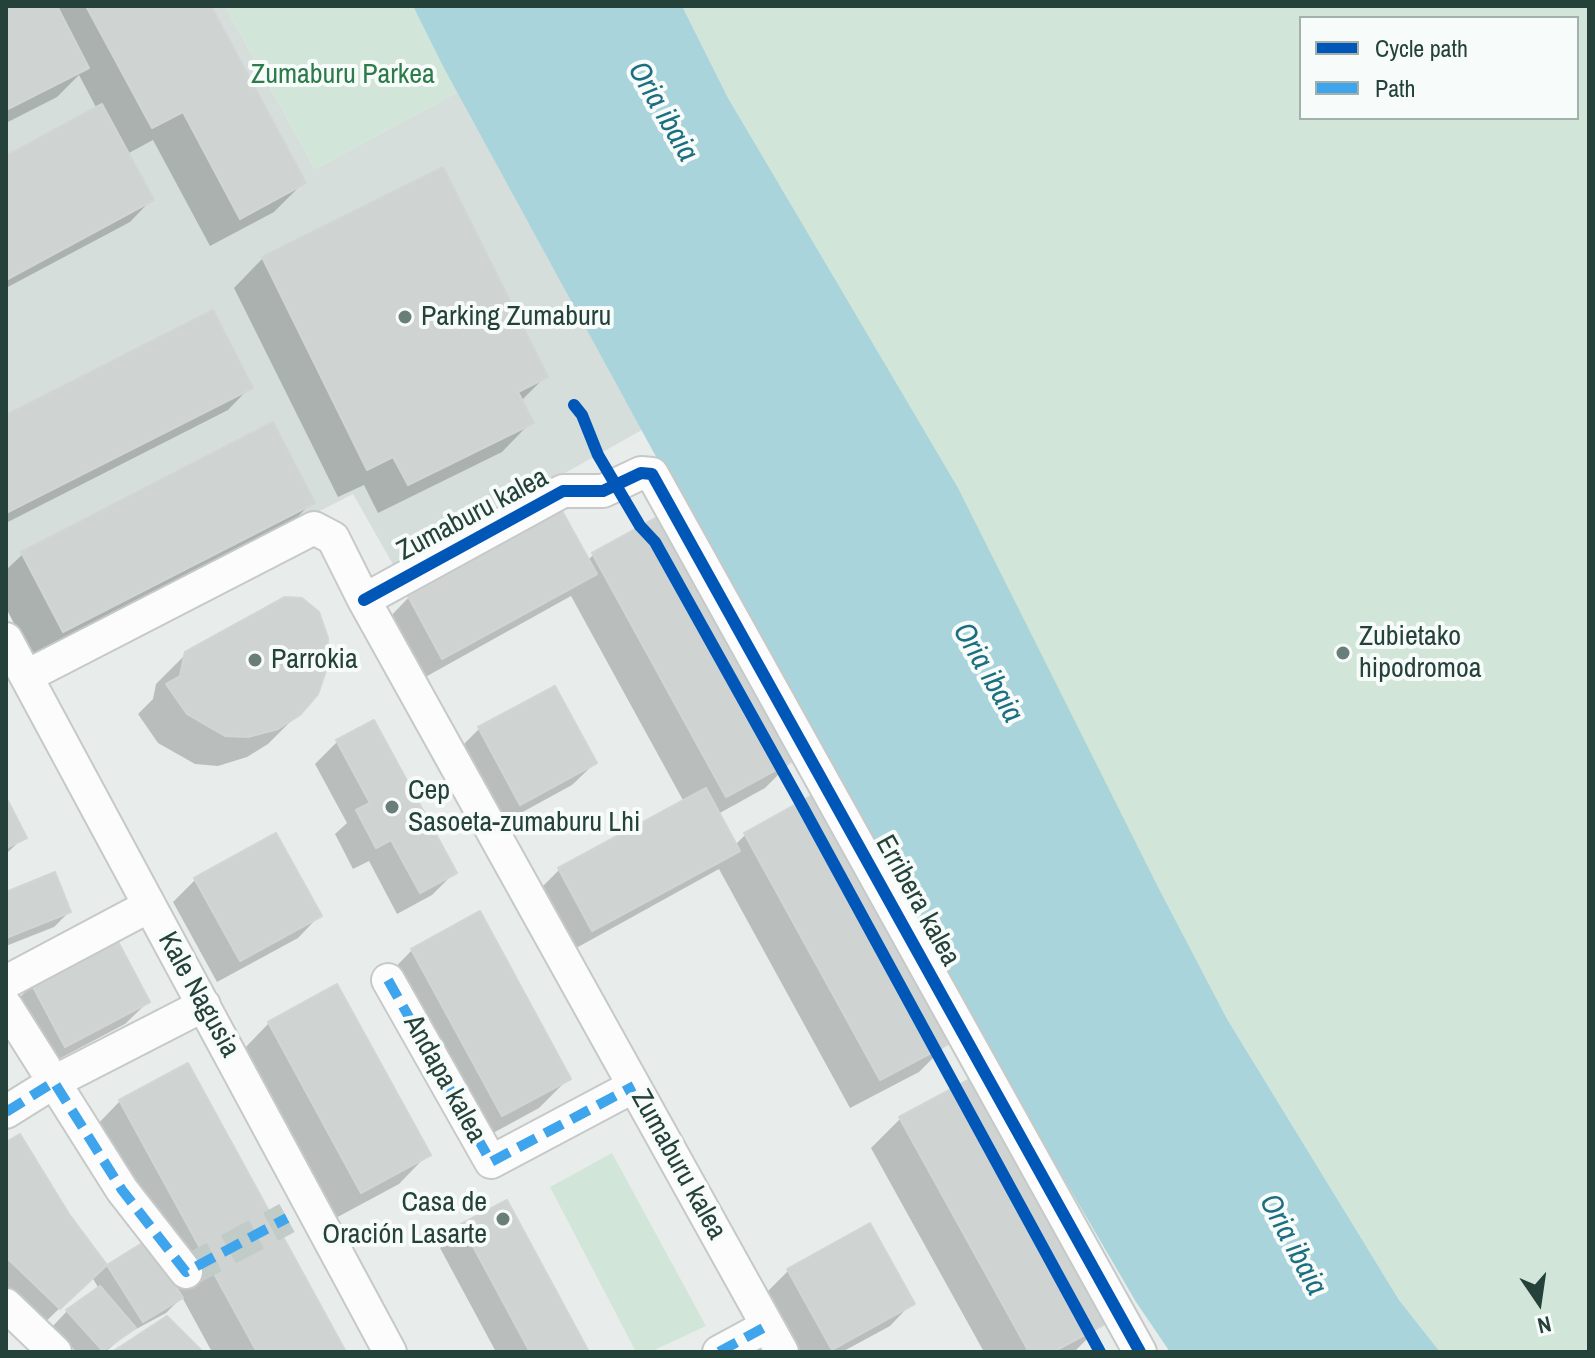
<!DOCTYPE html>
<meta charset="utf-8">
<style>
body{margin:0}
#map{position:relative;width:1595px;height:1358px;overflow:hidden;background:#e8edeb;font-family:"Archivo Narrow",sans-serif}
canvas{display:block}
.frame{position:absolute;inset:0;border:8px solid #24423a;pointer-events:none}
.legend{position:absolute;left:1299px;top:16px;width:280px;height:104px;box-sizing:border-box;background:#f7fbf9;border:2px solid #a3b1ad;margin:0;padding:10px 14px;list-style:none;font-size:24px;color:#24423a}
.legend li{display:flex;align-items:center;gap:16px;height:40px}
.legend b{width:40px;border:2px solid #a3b1ad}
.north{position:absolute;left:1499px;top:1262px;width:80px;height:80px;-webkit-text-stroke:6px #f7fbf9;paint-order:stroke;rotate:167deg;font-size:22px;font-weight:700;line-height:32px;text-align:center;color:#24423a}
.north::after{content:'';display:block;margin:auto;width:28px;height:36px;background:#24423a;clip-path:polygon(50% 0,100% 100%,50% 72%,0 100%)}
</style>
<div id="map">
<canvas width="1595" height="1358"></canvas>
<div class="frame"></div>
<ul class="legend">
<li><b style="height:10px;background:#0057b8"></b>Cycle path</li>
<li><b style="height:10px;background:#3ea4ec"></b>Path</li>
</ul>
<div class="north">N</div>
</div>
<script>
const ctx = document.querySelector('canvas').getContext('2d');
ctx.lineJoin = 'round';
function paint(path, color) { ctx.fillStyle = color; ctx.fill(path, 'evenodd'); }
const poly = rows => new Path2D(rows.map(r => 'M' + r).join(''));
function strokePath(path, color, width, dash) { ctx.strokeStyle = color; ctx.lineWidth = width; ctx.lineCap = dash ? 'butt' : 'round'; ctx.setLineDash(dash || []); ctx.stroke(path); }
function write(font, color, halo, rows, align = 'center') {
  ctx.font = font + ' "Archivo Narrow",sans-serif'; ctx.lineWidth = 8; ctx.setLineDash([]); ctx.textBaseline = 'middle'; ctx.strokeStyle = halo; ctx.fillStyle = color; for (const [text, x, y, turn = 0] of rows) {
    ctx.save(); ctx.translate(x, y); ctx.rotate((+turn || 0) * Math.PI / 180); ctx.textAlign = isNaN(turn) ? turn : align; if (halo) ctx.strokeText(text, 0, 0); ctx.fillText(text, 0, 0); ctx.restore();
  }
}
paint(poly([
 [6,6,225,6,315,169,458,92,642,430,395,568,353,494,32,658,6,608]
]), '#d6dedb');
paint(poly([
 [225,6,413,6,458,92,315,169],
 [682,6,1589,6,1589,1352,1440,1352,1399,1300,1227,1019,832,278,728,98],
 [1301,18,1577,18,1577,118,1301,118],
 [612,1153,706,1326,650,1352,636,1352,550,1187]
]), '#d1e6d8');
paint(poly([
 [413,6,682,6,728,98,958,488,1160,891,1227,1019,1399,1300,1440,1352,1170,1352,1136,1302,997,1064,702,541,444,68]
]), '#a9d4db');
paint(poly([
 [6,6,208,6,303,183,274,212,210,246,153,140,127,154,152,199,130,222,6,288,6,158,97,109,79,75,57,97,6,123],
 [263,258,545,377,521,401,531,422,502,452,378,513,364,485,338,497,234,288],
 [250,387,228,410,6,523,6,417],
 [312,502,283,532,33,660,6,608,6,570,23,554],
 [594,554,794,759,765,788,718,814,735,845,746,834,948,1043,919,1072,850,1108,719,869,569,952,537,892,559,870,684,802,571,596,420,680,387,620,409,597,587,561],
 [186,654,298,714,268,744,247,757,218,766,195,764,158,743,138,714,153,699,156,684],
 [479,729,595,763,572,785,497,826,457,751],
 [337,742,454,873,432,895,397,914,369,861,353,869,335,834,347,823,315,764],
 [6,802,24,837,6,854],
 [276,835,320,915,298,938,217,982,173,902,195,880],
 [6,894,69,912,54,927,6,946],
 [412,950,569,1078,539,1108,473,1144,383,980],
 [32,985,148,1002,125,1024,42,1068,10,1007],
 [269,1023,428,1154,399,1184,332,1220,240,1053],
 [120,1101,343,1352,212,1352,182,1297,166,1313,127,1334,105,1352,76,1352,53,1326,67,1311,99,1289,92,1277,37,1330,6,1301,6,1145,68,1215,107,1267,146,1243,91,1131],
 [900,1119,1102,1324,1074,1352,984,1352,871,1148],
 [463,1226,587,1352,496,1352,440,1248],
 [788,1271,912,1303,890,1326,842,1352,799,1352,766,1293]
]), '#0003');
const building = poly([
 [6,6,57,6,89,68,6,110,6,6],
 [86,6,211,6,306,183,240,219,183,112,152,128,86,6],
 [102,104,154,200,6,280,6,156,102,104],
 [443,167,548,377,518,392,534,423,408,485,393,457,367,470,262,257,443,167],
 [213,310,253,388,6,513,6,415,213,310],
 [273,422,315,503,63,632,21,552,273,422],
 [562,511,597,574,442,659,408,596,562,511],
 [663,514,796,759,726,797,592,553,663,514],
 [285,597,302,598,319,612,328,638,327,668,318,694,300,715,278,729,248,737,225,736,187,714,166,684,180,676,185,652,285,597],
 [555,686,597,763,520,805,478,727,555,686],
 [374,720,457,873,420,893,391,840,376,848,356,810,370,803,336,740,374,720],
 [706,788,740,851,592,931,558,868,706,788],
 [816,793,950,1043,880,1080,744,833,816,793],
 [6,797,27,838,6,848,6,797],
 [276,833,322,916,240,961,194,878,276,833],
 [55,872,71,912,6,938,6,892,55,872],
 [480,911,571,1079,502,1116,411,949,480,911],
 [116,938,150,1002,65,1047,31,983,116,938],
 [337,984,431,1155,361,1193,268,1022,337,984],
 [188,1063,346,1352,257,1352,119,1100,188,1063],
 [970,1079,1105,1324,1053,1352,1029,1352,899,1117,970,1079],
 [20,1134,69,1214,107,1265,60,1309,6,1257,6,1142,20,1134],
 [507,1200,589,1352,530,1352,461,1224,507,1200],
 [870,1223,915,1304,832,1350,787,1269,870,1223],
 [147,1240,183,1298,143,1322,107,1265,147,1240],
 [100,1286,136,1328,103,1351,66,1310,100,1286],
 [167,1316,203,1352,112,1352,167,1316]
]);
paint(building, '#cfd4d2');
strokePath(building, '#d1d6d4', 2);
strokePath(poly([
 [186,1272,287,1218]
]), '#c1cbc8', 32, [32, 16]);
const minor = poly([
 [364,600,563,491,603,491,641,473,652,474,1140,1352],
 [6,639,390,1352],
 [27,676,314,528,333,538,364,600,782,1352],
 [388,980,491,1162,634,1086],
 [6,982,149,906],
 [6,1006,122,1190,186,1272],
 [6,1112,54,1082,204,1005],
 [6,1305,55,1352],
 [719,1352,767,1326]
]);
strokePath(minor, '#c5cac8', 36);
strokePath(minor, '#fcfcfc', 32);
strokePath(poly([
 [388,980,491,1162,634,1086],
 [6,1112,54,1082,122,1190,186,1272,287,1218],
 [719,1352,767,1326]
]), '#3ea4ec', 10, [20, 10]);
strokePath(poly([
 [574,405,582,415,598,455,640,526,655,542,800,802,1100,1352],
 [364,600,563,491,603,491,641,473,652,474,1140,1352]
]), '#0057b8', 12);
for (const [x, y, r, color] of [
 [405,317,8,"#697e78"],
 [1343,653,8,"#697e78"],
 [255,660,8,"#697e78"],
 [392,807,8,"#697e78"],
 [503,1219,8,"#697e78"]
]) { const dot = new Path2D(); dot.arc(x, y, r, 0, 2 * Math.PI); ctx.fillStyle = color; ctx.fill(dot); strokePath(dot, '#f7fbf9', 3); }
write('28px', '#2d7a4b', '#f7fbf9', [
 ["Zumaburu Parkea",343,75]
]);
write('28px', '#24423a', '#f7fbf9', [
 ["Parking Zumaburu",421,317],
 ["Zubietako",1359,637],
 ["hipodromoa",1359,669],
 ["Parrokia",271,660],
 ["Cep",408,791],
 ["Sasoeta-zumaburu Lhi",408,823],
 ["Casa de",487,1203,"right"],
 ["Oración Lasarte",487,1235,"right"]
], 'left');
write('28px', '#24423a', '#f7fbf9', [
 ["Zumaburu kalea",473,515,-28],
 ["Erribera kalea",917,901,61],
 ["Kale Nagusia",198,995,61],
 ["Andapa kalea",444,1079,61],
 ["Zumaburu kalea",678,1165,61]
]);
write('italic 30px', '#1c6f80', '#f7fbf9', [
 ["Oria ibaia",662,112,60],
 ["Oria ibaia",987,673,60],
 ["Oria ibaia",1292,1245,62]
]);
</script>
